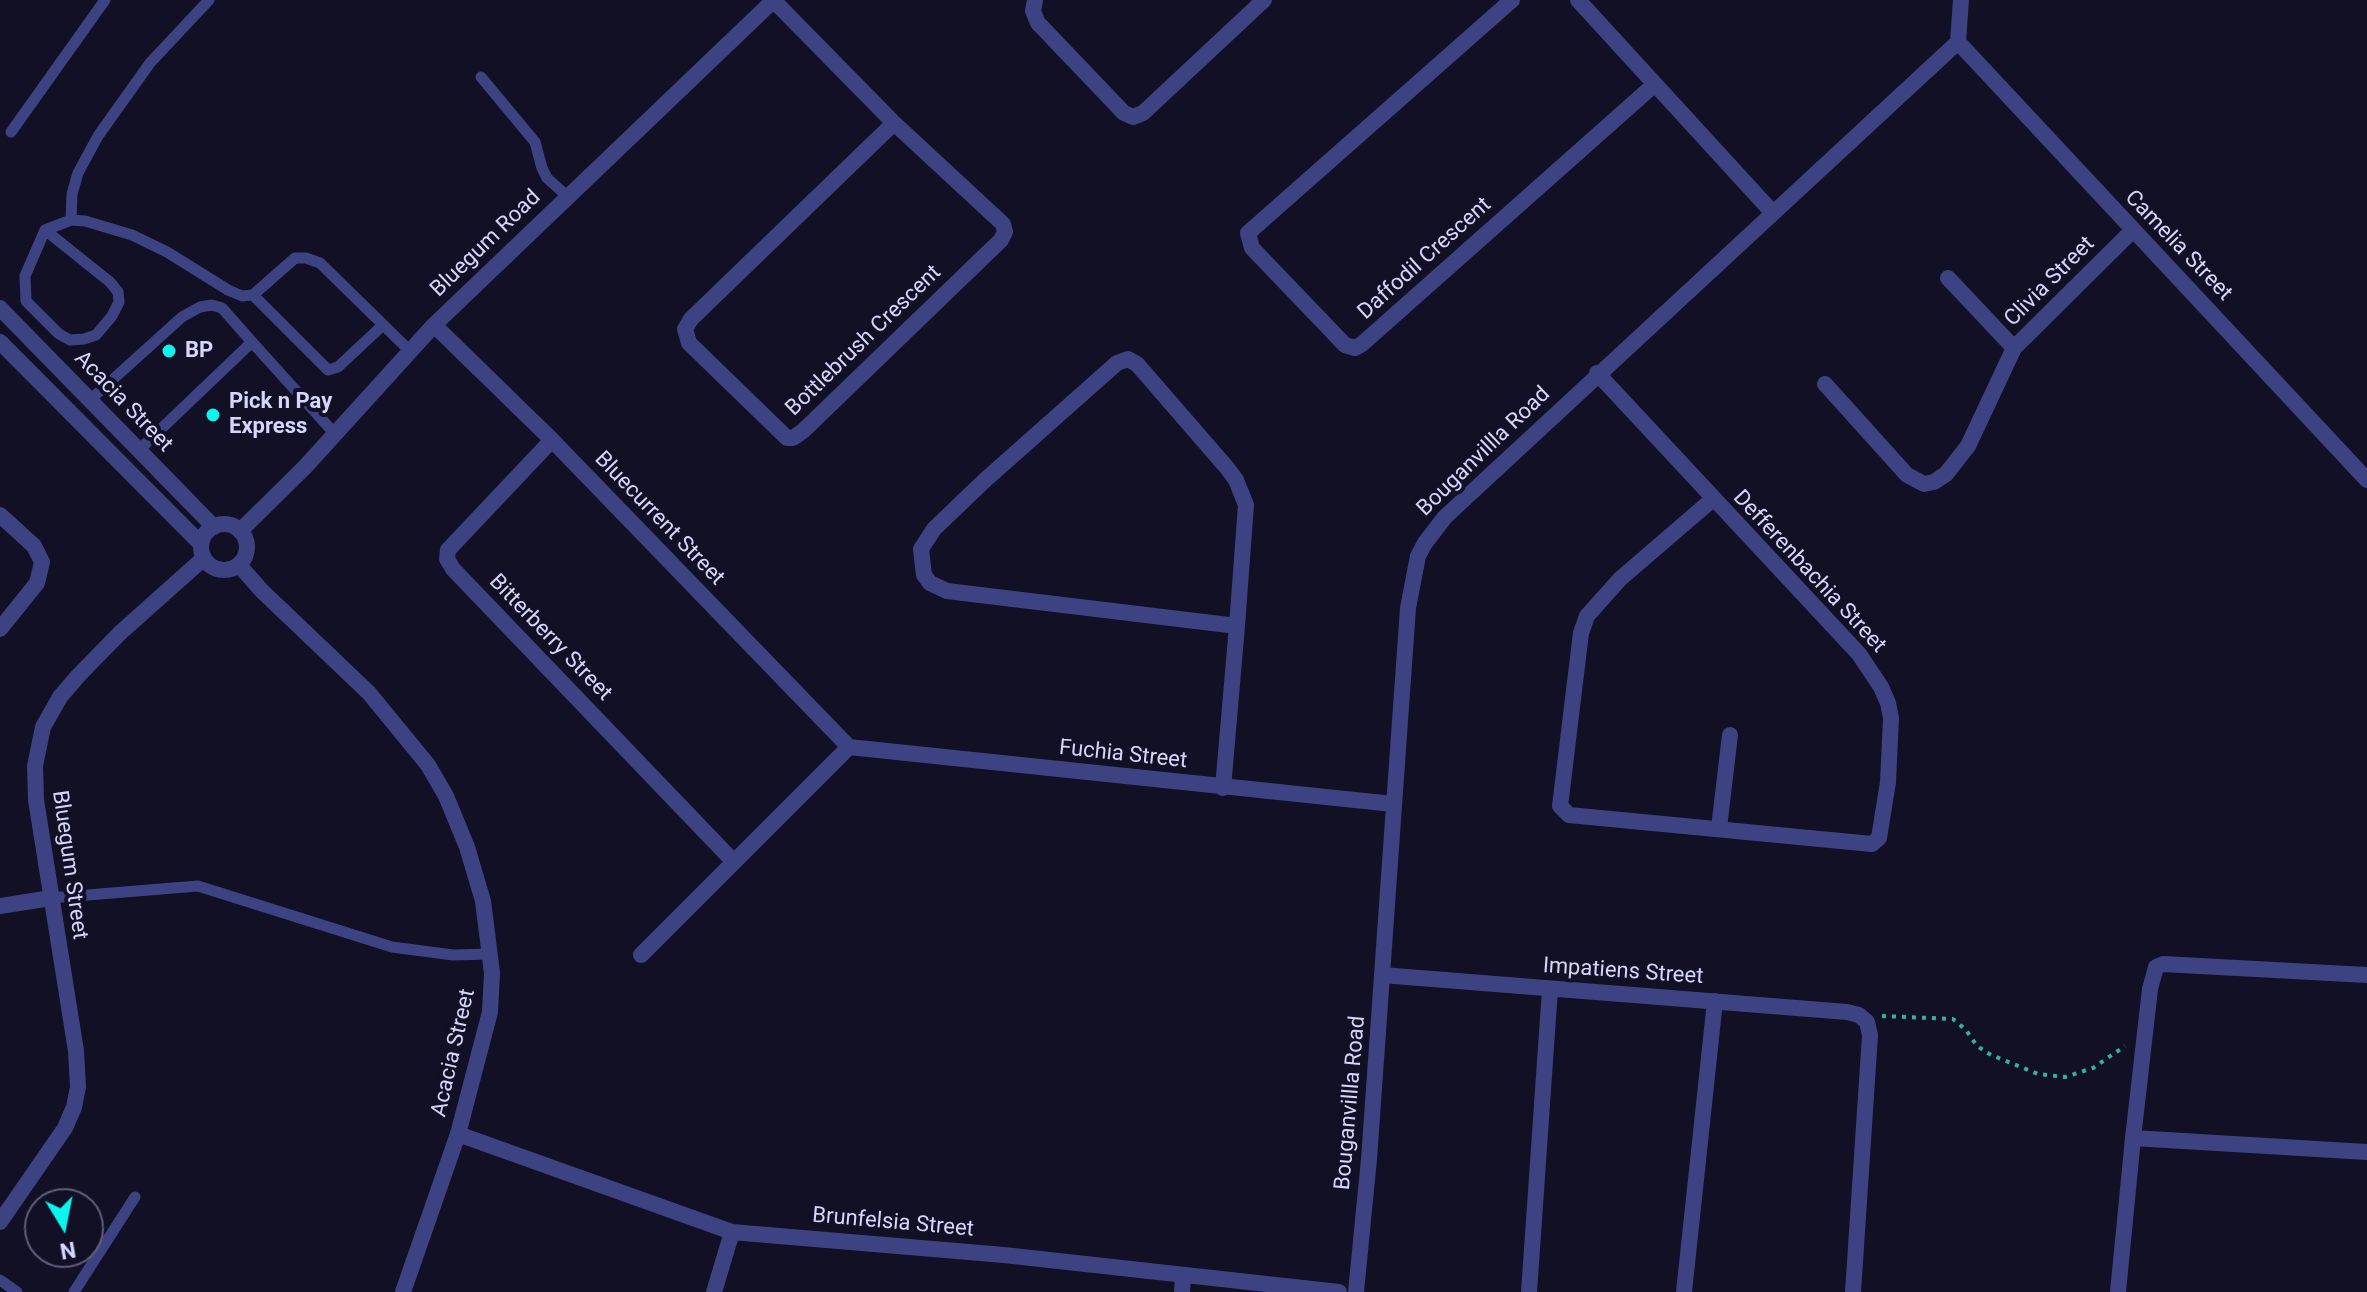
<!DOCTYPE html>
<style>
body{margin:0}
#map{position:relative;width:2367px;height:1292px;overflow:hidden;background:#111025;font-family:Roboto,sans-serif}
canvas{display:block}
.north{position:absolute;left:24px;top:1188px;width:80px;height:80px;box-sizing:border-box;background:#111025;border:2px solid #605f7b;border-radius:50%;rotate:170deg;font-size:22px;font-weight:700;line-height:32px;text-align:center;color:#d6d6fd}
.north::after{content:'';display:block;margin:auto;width:28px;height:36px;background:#0bf4ee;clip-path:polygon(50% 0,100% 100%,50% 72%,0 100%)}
</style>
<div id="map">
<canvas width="2367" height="1292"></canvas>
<div class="north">N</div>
</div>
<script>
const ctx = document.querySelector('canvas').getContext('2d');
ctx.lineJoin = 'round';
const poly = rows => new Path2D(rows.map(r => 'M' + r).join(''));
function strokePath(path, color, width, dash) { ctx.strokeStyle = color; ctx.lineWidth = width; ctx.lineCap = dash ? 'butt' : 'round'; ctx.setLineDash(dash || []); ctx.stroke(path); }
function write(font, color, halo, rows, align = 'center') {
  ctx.font = font + ' Roboto,sans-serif'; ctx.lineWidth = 8; ctx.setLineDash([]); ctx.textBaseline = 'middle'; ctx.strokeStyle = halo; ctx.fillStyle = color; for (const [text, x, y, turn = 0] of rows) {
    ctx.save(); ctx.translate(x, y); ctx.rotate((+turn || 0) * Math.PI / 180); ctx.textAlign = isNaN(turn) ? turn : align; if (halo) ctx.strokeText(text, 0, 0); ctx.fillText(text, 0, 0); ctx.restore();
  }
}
strokePath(poly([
 [1882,1016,1953,1019,1966,1030,1977,1046,1991,1055,2038,1074,2065,1077,2093,1068,2125,1046]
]), '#35b29b', 4, [4, 6]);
strokePath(poly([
 [481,77,535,142,542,168,547,178,568,197],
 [11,132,105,0],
 [71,220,72,194,78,173,98,136,150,63,209,0],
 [45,230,110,282,118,292,119,302,112,316,96,335,84,339,70,340,59,334,26,301,25,276,45,230,71,220,85,221,132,235,167,252,228,290,242,296,253,295,295,258,306,258,320,263,410,351],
 [253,295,328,370,338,367,383,325],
 [90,400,182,317,200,307,212,305,222,308,252,342],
 [139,450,252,342,335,434],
 [51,898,198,886,392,947,453,955,491,954],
 [0,1280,17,1292],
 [74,1292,135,1197]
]), '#3d4382', 11);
strokePath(poly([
 [773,0,894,123,1003,224,1005,232,1001,240,803,431,793,438,787,438,689,343,685,329,691,319,894,123],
 [1035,0,1033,11,1038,23,1124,113,1133,117,1143,113,1264,0],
 [1512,0,1248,233,1252,248,1345,345,1355,348,1362,344,1655,84],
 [1578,0,1773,213],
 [1958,42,2367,480],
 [1948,278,2014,348],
 [434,325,552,440,849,747],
 [1597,373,1859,654,1881,687,1888,703,1891,718,1888,782,1879,838,1872,844,1569,815,1560,806,1581,633,1587,616,1620,579,1713,499],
 [1825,384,1907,475,1924,484,1934,482,1946,474,1968,446,2014,348,2132,231],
 [552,440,448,550,447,559,453,569,734,862],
 [0,515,34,546,42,562,37,583,0,629],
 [240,531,305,467,434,325,774,0],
 [849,747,1393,804],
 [1223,788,1237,626,1246,505,1236,480,1228,469,1137,364,1128,359,1117,363,984,481,934,529,921,549,924,575,930,583,947,591,1237,626],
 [1719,828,1730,735],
 [0,906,51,898],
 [641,955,849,747],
 [1382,975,1847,1012,1859,1015,1867,1022,1870,1035,1853,1292],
 [458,1134,732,1232,1004,1255,1339,1292],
 [2133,1138,2367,1152],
 [0,1222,65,1128,74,1107,78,1087,76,1051,36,800,35,766,43,727,60,697,78,676,120,633,204,558],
 [714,1292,732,1232],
 [1182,1292,1183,1276],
 [1356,1292,1369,1159,1408,608,1418,556,1425,543,1445,517,1958,42,1961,0],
 [1529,1292,1550,989],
 [1684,1292,1715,1001],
 [2118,1292,2133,1138,2150,989,2156,967,2163,964,2367,975]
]), '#3d4382', 16);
strokePath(poly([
 [0,308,214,527],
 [0,342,201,544],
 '201 547a23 23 0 1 1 46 0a23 23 0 1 1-46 0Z',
 [239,565,262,591,369,693,428,765,446,796,467,847,483,901,492,973,490,1012,458,1134,403,1292]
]), '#3d4382', 16);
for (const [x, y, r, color] of [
 [169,351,8,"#0bf4ee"],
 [213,415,8,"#0bf4ee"]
]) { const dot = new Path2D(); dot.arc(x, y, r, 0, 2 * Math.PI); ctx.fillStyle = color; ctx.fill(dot); strokePath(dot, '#111025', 3); }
write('22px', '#d6d6fd', '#111025', [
 ["Bluegum Road",486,244,-44],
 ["Camelia Street",2178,246,46],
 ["Daffodil Crescent",1425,259,-42],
 ["Clivia Street",2050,282,-45],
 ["Bottlebrush Crescent",864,341,-44],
 ["Acacia Street",123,402,46],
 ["Bouganvillla Road",1484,452,-44],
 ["Bluecurrent Street",659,519,46],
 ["Defferenbachia Street",1809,572,47],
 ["Bitterberry Street",550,638,46],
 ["Fuchia Street",1123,755,6],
 ["Bluegum Street",69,865,82],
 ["Impatiens Street",1623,972,4],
 ["Acacia Street",454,1053,-77],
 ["Bouganvillla Road",1351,1103,-85],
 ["Brunfelsia Street",893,1223,5]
]);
write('bold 22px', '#d6d6fd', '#111025', [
 ["BP",185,351],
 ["Pick n Pay",229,402],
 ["Express",229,427]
], 'left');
</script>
